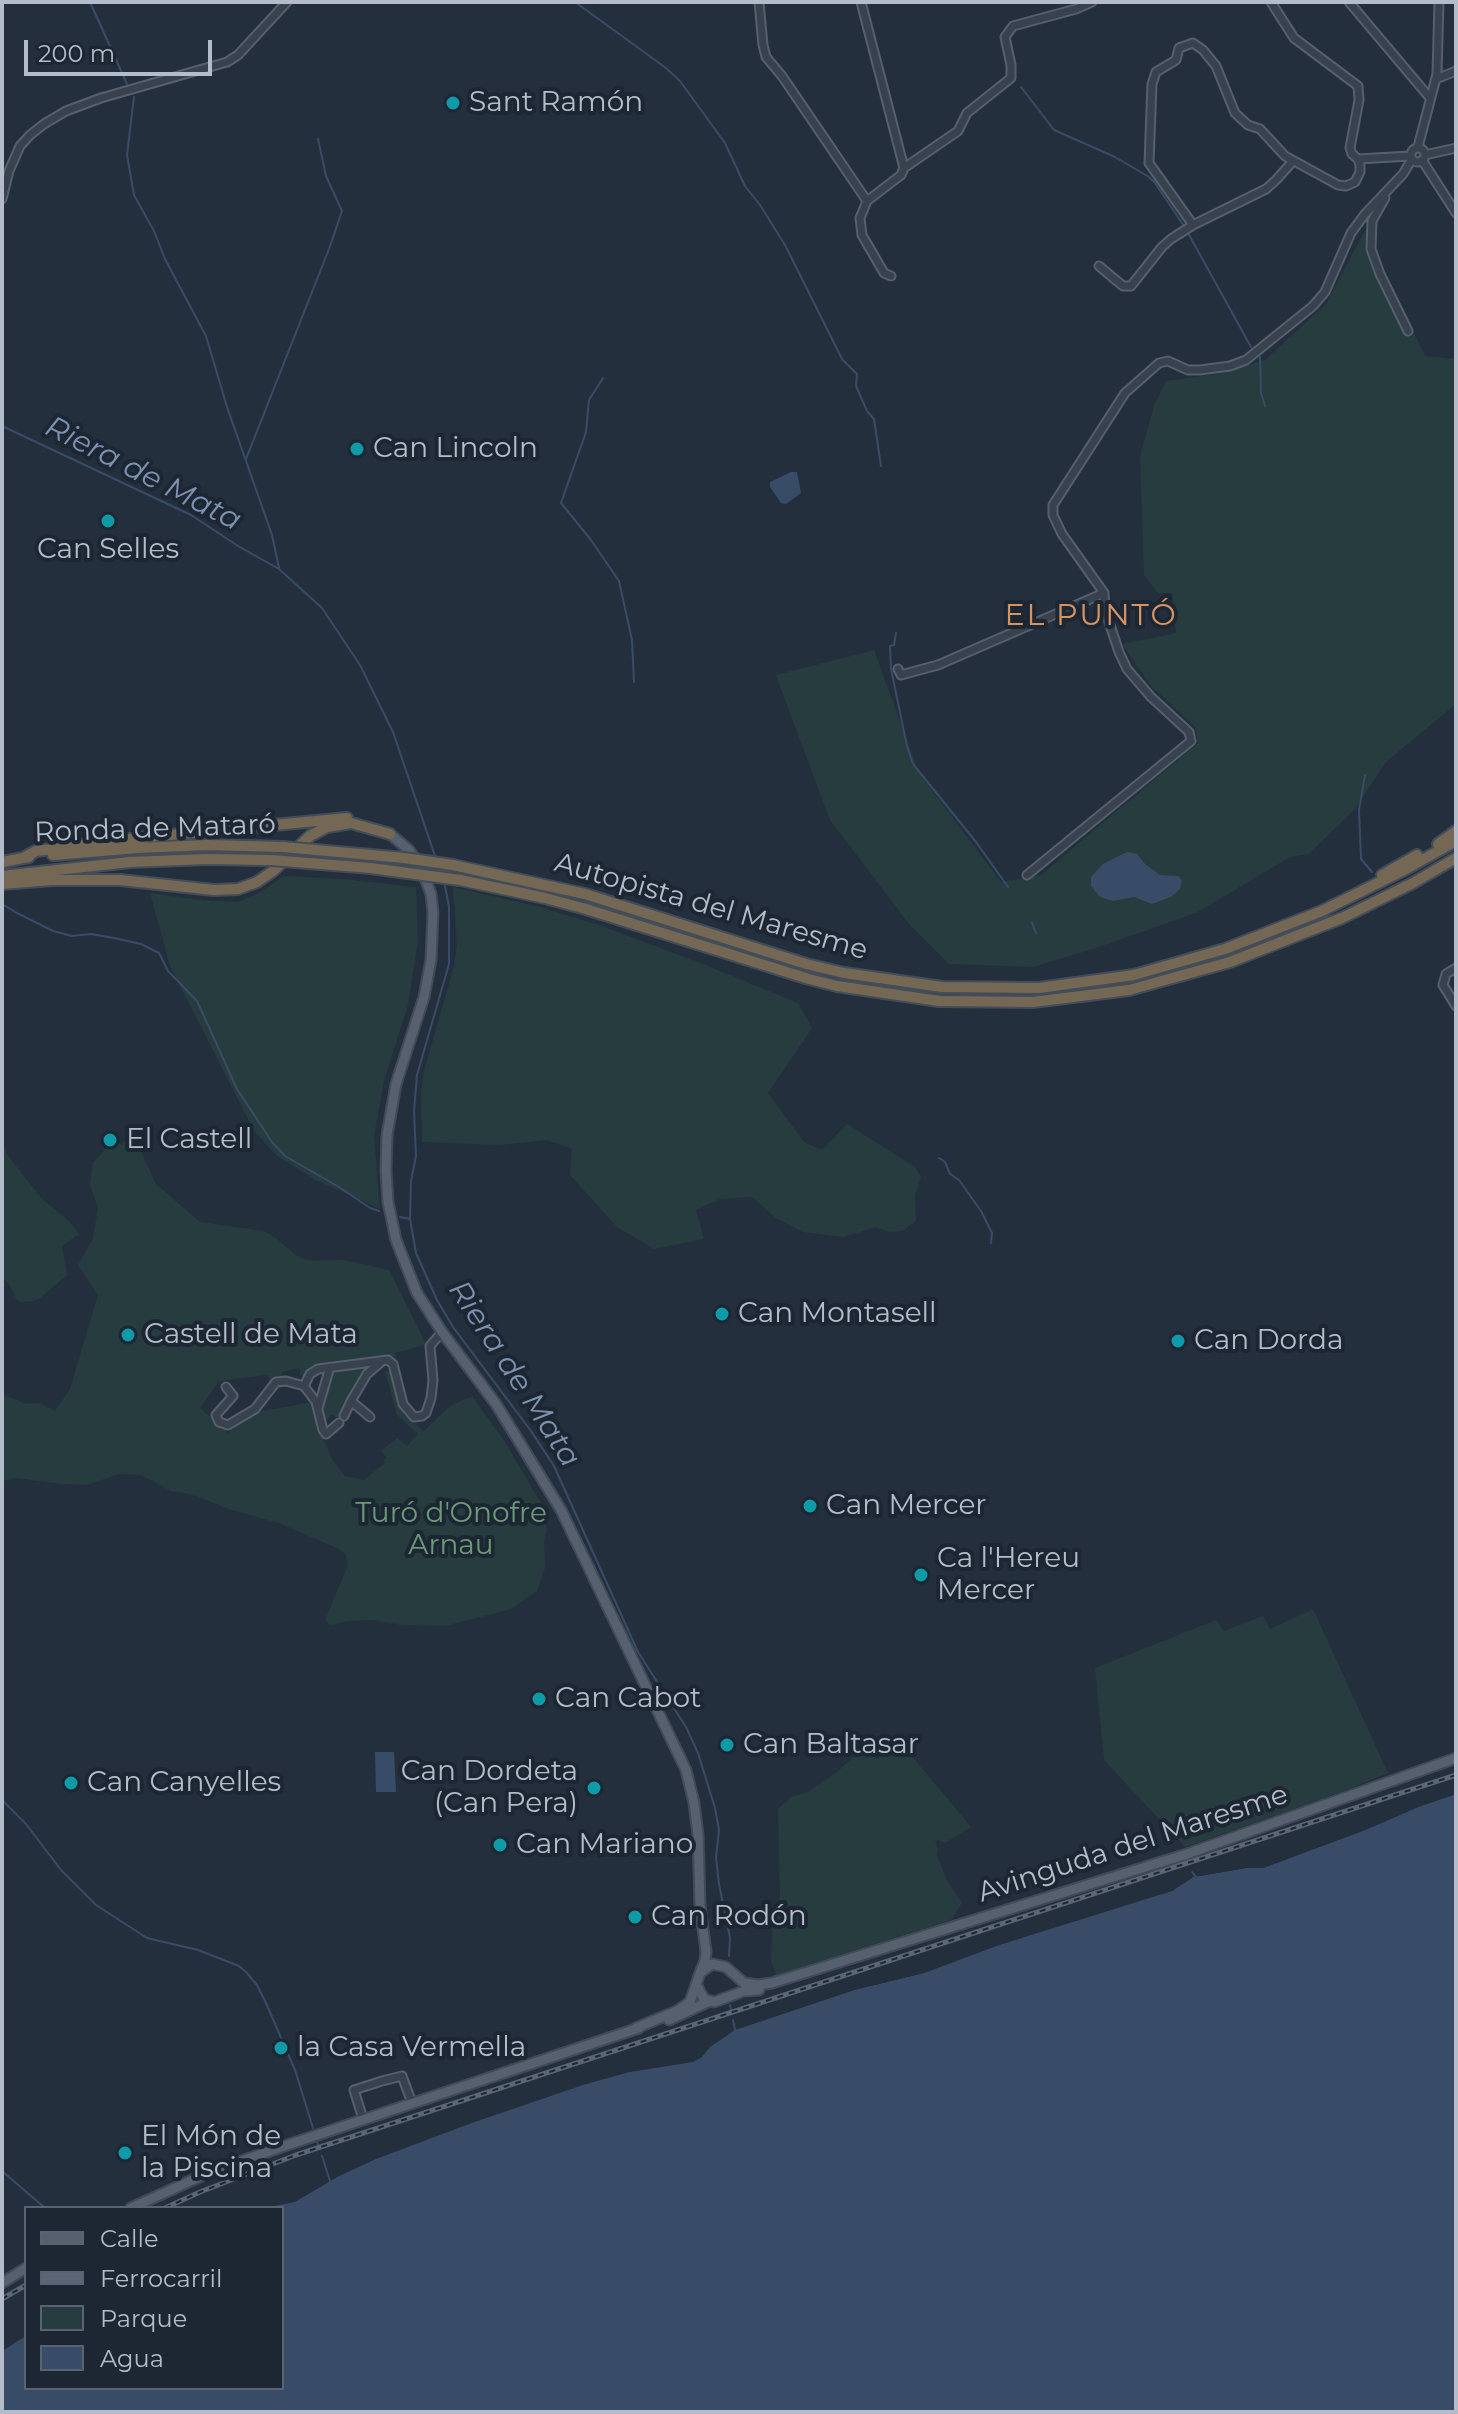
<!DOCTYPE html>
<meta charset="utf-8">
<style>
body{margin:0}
#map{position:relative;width:1458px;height:2414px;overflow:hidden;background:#242f3e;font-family:Montserrat,sans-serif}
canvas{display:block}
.frame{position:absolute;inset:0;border:4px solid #b4bcc9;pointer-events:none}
.legend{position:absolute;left:24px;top:2206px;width:260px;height:184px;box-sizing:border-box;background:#1d2633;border:2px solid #59626f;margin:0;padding:10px 14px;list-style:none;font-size:24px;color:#b4bcc9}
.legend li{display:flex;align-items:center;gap:16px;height:40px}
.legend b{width:40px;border:2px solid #59626f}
.scale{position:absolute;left:24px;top:40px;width:188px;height:36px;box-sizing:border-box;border:4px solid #b4bcc9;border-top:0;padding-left:10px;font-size:24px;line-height:28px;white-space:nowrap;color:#b4bcc9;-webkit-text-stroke:6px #1d2633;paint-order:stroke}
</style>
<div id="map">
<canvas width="1458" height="2414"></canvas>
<div class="frame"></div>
<ul class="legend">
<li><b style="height:10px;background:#56606e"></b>Calle</li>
<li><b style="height:10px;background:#5a6575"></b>Ferrocarril</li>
<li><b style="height:22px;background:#263c3f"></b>Parque</li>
<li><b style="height:22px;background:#394c67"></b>Agua</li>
</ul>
<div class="scale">200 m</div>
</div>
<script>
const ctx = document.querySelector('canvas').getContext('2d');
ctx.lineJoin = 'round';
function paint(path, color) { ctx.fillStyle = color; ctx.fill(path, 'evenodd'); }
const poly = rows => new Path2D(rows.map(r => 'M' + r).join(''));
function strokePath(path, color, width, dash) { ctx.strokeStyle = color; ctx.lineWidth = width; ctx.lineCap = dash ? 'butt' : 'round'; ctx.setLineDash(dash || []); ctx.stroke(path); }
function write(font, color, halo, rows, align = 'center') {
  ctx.font = font + ' Montserrat,sans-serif'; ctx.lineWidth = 8; ctx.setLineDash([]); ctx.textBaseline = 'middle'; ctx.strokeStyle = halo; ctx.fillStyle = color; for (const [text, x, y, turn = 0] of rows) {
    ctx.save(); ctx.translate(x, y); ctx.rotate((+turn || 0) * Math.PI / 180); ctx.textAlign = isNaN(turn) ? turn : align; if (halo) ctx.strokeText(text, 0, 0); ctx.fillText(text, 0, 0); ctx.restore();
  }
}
paint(poly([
 [1365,230,1425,356,1456,359,1456,704,1386,762,1355,809,1309,854,1290,857,1196,913,1093,949,1033,967,949,964,909,924,830,820,776,675,874,650,919,773,1001,882,1041,875,1198,743,1195,727,1151,686,1122,644,1176,633,1172,593,1158,593,1144,575,1140,456,1154,406,1166,381,1217,374,1265,360,1326,304],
 [284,876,343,879,416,887,418,941,408,1005,384,1081,374,1136,380,1209,314,1179,277,1156,254,1131,170,966,150,893,201,900,238,902,259,893],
 [453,887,536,906,599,925,698,962,798,1003,812,1028,768,1093,804,1142,822,1150,847,1124,915,1167,921,1177,915,1196,916,1221,903,1231,889,1232,875,1227,844,1237,803,1232,776,1218,752,1197,720,1199,696,1210,704,1239,654,1249,617,1227,570,1175,572,1149,547,1140,500,1145,422,1142,421,1095,424,1071,454,966,457,944],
 [128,1131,132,1132,156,1184,200,1222,264,1231,276,1238,297,1256,305,1259,316,1261,344,1260,389,1270,425,1342,425,1345,395,1353,406,1402,394,1356,318,1367,301,1376,299,1368,282,1372,282,1378,267,1388,267,1383,270,1382,269,1377,266,1375,219,1381,200,1408,228,1433,240,1422,257,1412,313,1402,321,1434,332,1459,345,1476,364,1480,385,1463,383,1460,386,1458,382,1450,397,1438,407,1446,418,1434,397,1415,385,1371,390,1371,399,1404,405,1416,424,1431,450,1406,472,1396,505,1442,542,1505,547,1531,544,1541,545,1568,537,1591,511,1609,445,1626,402,1625,372,1620,348,1621,330,1625,325,1620,348,1565,346,1555,339,1549,279,1523,232,1510,190,1494,171,1491,141,1475,118,1474,88,1485,63,1484,16,1478,2,1481,2,1394,27,1404,40,1403,55,1411,70,1389,98,1295,78,1265,93,1238,98,1208,90,1185,93,1163,111,1143,114,1145,117,1141,122,1145,128,1138],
 [2,1142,9,1157,41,1198,70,1222,79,1234,62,1246,67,1275,40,1298,33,1301,20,1302,16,1299,9,1284,2,1278],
 [373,1364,340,1416,337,1418,332,1414,325,1422,322,1420,320,1410,332,1370],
 [1313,1609,1388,1773,1341,1792,1185,1847,1104,1760,1095,1668,1216,1620,1224,1631,1263,1616,1270,1629],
 [900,1742,971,1827,945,1843,938,1840,935,1841,938,1849,937,1855,946,1879,962,1903,951,1920,776,1975,771,1960,772,1926,780,1898,778,1809,791,1797,806,1793,837,1772,867,1744,877,1759]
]), '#263c3f');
paint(poly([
 [791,472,797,472,801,493,786,504,781,503,770,487,770,482],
 [1127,852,1137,854,1145,864,1160,875,1178,876,1182,880,1180,889,1171,897,1152,904,1134,897,1113,901,1100,897,1091,886,1091,877,1103,864],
 [375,1752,394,1752,396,1792,376,1792],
 [1456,1794,1456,2412,2,2412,2,2351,26,2336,26,2388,282,2388,282,2208,264,2208,295,2202,337,2177,376,2159,469,2124,583,2085,630,2072,693,2062,702,2057,710,2047,735,2030,756,2023,854,1990,924,1973,996,1946,1172,1891,1193,1877,1246,1868,1263,1868,1365,1830,1418,1807]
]), '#394c67');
paint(poly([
 [1456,1790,1456,1794,1418,1807,1365,1830,1263,1868,1246,1868,1200,1876,1198,1874,1245,1864,1262,1864,1363,1826,1417,1803],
 [1190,1874,1192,1878,1172,1891,1122,1905,996,1946,924,1973,854,1990,743,2027,740,2024,853,1987,923,1969,995,1942,1170,1887]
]), '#242f3e');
strokePath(poly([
 [90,2,127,84],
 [575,2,666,68,680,81,725,143,745,186,760,205,785,245,842,359,857,374,856,386,867,411,874,419,881,466],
 [1021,87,1054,130,1115,157,1149,177,1155,183,1184,226],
 [134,97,127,155,134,195,154,231,165,259,206,336,227,407,272,535,279,568],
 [1188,233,1251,347],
 [1260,357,1261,393,1265,406],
 [603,378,589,400,586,432,561,503,591,540,619,581,632,640,634,682],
 [2,426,191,515,238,546,279,569,322,608,360,665,393,732,435,856],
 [246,459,329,249,342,211,326,176,318,139],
 [896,633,894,645,890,646,891,669,907,746,913,764,976,842,1008,887],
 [1365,775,1359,810,1361,859,1372,872],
 [444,881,449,907,449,964,417,1075,414,1111,416,1156,411,1181,410,1219,416,1253,437,1300,453,1327,531,1431,554,1466,638,1652,686,1727,698,1753,715,1808,719,1830,716,1858,719,1884,730,1938,729,1956],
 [2,904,17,913,53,931,72,936,91,934,114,938,141,944,159,953,168,971,197,1001,237,1089,272,1142,285,1156,339,1187,370,1208,379,1211],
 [1032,923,1036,933],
 [939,1158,945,1162,950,1174,959,1180,981,1211,992,1233,991,1243],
 [400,1217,410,1219],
 [2,1800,26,1824,61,1870,96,1905,147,1938,198,1950,239,1966,246,1972,257,1985,266,2003,295,2070,313,2128],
 [1192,1872,1196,1877],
 [730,2005,731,2009],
 [733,2020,735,2030],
 [317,2142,318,2145],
 [322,2156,330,2181],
 [2,2171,45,2208]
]), '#394c67', 2);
const minor = poly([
 [759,2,763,45,766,57,782,76,867,201],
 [861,2,904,168,901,175,867,201,860,218,862,235,884,273,891,276],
 [1349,2,1430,98],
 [1436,79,1456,71],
 [1418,147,1437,74,1439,2],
 '1411 155a7 7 0 1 1 14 0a7 7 0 1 1-14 0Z',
 [1425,155,1456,148],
 [1358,159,1410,156],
 [1422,160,1456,213],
 [904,168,958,131,967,113,1011,78,1011,65,1005,37,1013,26,1076,9,1092,2],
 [1385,198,1372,221,1371,249,1380,274,1408,331],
 [2,199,9,171,20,146,30,135,44,124,66,111,101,98,227,62,238,55,287,2],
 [1193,225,1149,163,1152,84,1156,72,1176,60,1179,48,1193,43,1203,50,1216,66,1235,113,1248,125,1260,129,1285,156,1338,185,1346,186,1355,182,1360,172,1360,165,1358,159,1352,154,1350,148,1359,100,1358,86,1294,38,1271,2],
 [1099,266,1123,286,1131,286,1162,247,1171,239,1193,225,1266,189,1276,180,1293,161],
 [898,669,901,675,938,665,1104,593],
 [1027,875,1191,741,1189,732,1151,697,1127,669,1119,652,1105,610,1104,593,1062,534,1053,515,1053,505,1125,393,1159,363,1168,361,1188,370,1200,370,1230,366,1246,360,1313,306,1325,292,1351,233,1365,214,1403,174,1412,159],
 [1456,968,1446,974,1443,985,1456,1006],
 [304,1386,310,1374,318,1369,388,1360,393,1364,403,1404,414,1417,422,1416,426,1413,431,1398,433,1380,430,1346,442,1332],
 [304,1386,316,1402,323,1430,326,1434,339,1423],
 [226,1387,233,1396,216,1415,219,1422,228,1425,255,1409,276,1382,286,1381,304,1386],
 [318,1408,330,1367],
 [344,1416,351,1401],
 [370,1417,351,1401,367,1374,381,1362],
 [363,2119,354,2090,382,2081,402,2076,412,2103]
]);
const major = poly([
 [390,834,409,850,421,867,431,894,433,913,431,960,424,997,396,1084,387,1135,386,1171,388,1202,396,1240,417,1293,442,1332,496,1404,561,1510,686,1770,694,1803,698,1834,700,1905,706,1952,705,1961,700,1973],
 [697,1986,704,1999,714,2002,744,1991,759,1990],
 [669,2020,710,2001],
 [636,2028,677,2011,690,2002,700,1973,712,1964,726,1967,744,1983,759,1985,772,1983,1184,1855,1456,1758],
 [131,2208,208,2173,284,2146,639,2028],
 [2,2283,26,2268]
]);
const highway = poly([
 [1438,844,1456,831],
 [53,855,138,848,207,845,283,847],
 [25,857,36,851,128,839,347,818],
 [2,862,29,857],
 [453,865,585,894,806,964,844,973,942,987,1039,988,1134,975,1225,949,1322,911,1408,868,1456,841],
 [1382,875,1417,855],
 [2,876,130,862,207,859,271,860],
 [460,880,545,898,586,909,809,979,837,986,939,1001,1033,1002,1129,990,1230,962,1342,918,1413,883,1456,858],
 [2,884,52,880,120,880,214,890,238,889,257,882,273,871,310,836,327,827,351,823,390,834]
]);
strokePath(minor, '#565f6c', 11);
strokePath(major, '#414a57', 13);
strokePath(highway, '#434c59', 14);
strokePath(minor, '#38414e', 7);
strokePath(major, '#56606e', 9);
strokePath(highway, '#746855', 10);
const rail = poly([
 [165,2208,200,2192,296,2155,1456,1775],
 [2,2299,26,2285]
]);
strokePath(rail, '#5a6575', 5);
strokePath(rail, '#1d2633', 2, [6]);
const highwayBridge = poly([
 [283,847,404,858,453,865],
 [271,860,371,868,460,880]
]);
strokePath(highwayBridge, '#434c59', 14, []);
strokePath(highwayBridge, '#746855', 10);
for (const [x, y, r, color] of [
 [453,103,8,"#0f9aa8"],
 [357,449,8,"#0f9aa8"],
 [108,521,8,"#0f9aa8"],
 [110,1140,8,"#0f9aa8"],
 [722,1314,8,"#0f9aa8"],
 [128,1335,8,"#0f9aa8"],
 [1178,1341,8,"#0f9aa8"],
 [810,1506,8,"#0f9aa8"],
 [921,1575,8,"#0f9aa8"],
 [539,1699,8,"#0f9aa8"],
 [727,1745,8,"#0f9aa8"],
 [71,1783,8,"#0f9aa8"],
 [594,1788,8,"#0f9aa8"],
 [500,1845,8,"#0f9aa8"],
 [635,1917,8,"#0f9aa8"],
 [281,2048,8,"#0f9aa8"],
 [125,2153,8,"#0f9aa8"]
]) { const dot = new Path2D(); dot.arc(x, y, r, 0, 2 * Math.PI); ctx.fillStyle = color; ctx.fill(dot); strokePath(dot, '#1d2633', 3); }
write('28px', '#b4bcc9', '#1d2633', [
 ["Sant Ramón",469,103],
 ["Can Lincoln",373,449],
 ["Can Selles",108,550,"center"],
 ["El Castell",126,1140],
 ["Can Montasell",738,1314],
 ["Castell de Mata",144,1335],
 ["Can Dorda",1194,1341],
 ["Can Mercer",826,1506],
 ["Ca l'Hereu",937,1559],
 ["Mercer",937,1591],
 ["Can Cabot",555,1699],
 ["Can Baltasar",743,1745],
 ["Can Dordeta",578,1772,"right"],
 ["(Can Pera)",578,1804,"right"],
 ["Can Canyelles",87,1783],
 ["Can Mariano",516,1845],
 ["Can Rodón",651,1917],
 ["la Casa Vermella",297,2048],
 ["El Món de",141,2137],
 ["la Piscina",141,2169]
], 'left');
write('28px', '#b4bcc9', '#1d2633', [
 ["Ronda de Mataró",155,829,-2],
 ["Autopista del Maresme",711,907,16],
 ["Avinguda del Maresme",1133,1844,-18]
]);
write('28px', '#6b9a76', '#1d2633', [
 ["Turó d'Onofre",451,1514],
 ["Arnau",451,1546]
]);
write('italic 30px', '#7c92b1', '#1d2633', [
 ["Riera de Mata",143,474,27],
 ["Riera de Mata",514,1374,57]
]);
ctx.letterSpacing = '2px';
write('30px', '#d59563', '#1d2633', [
 ["EL PUNTÓ",1091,616]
]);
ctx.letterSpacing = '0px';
</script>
